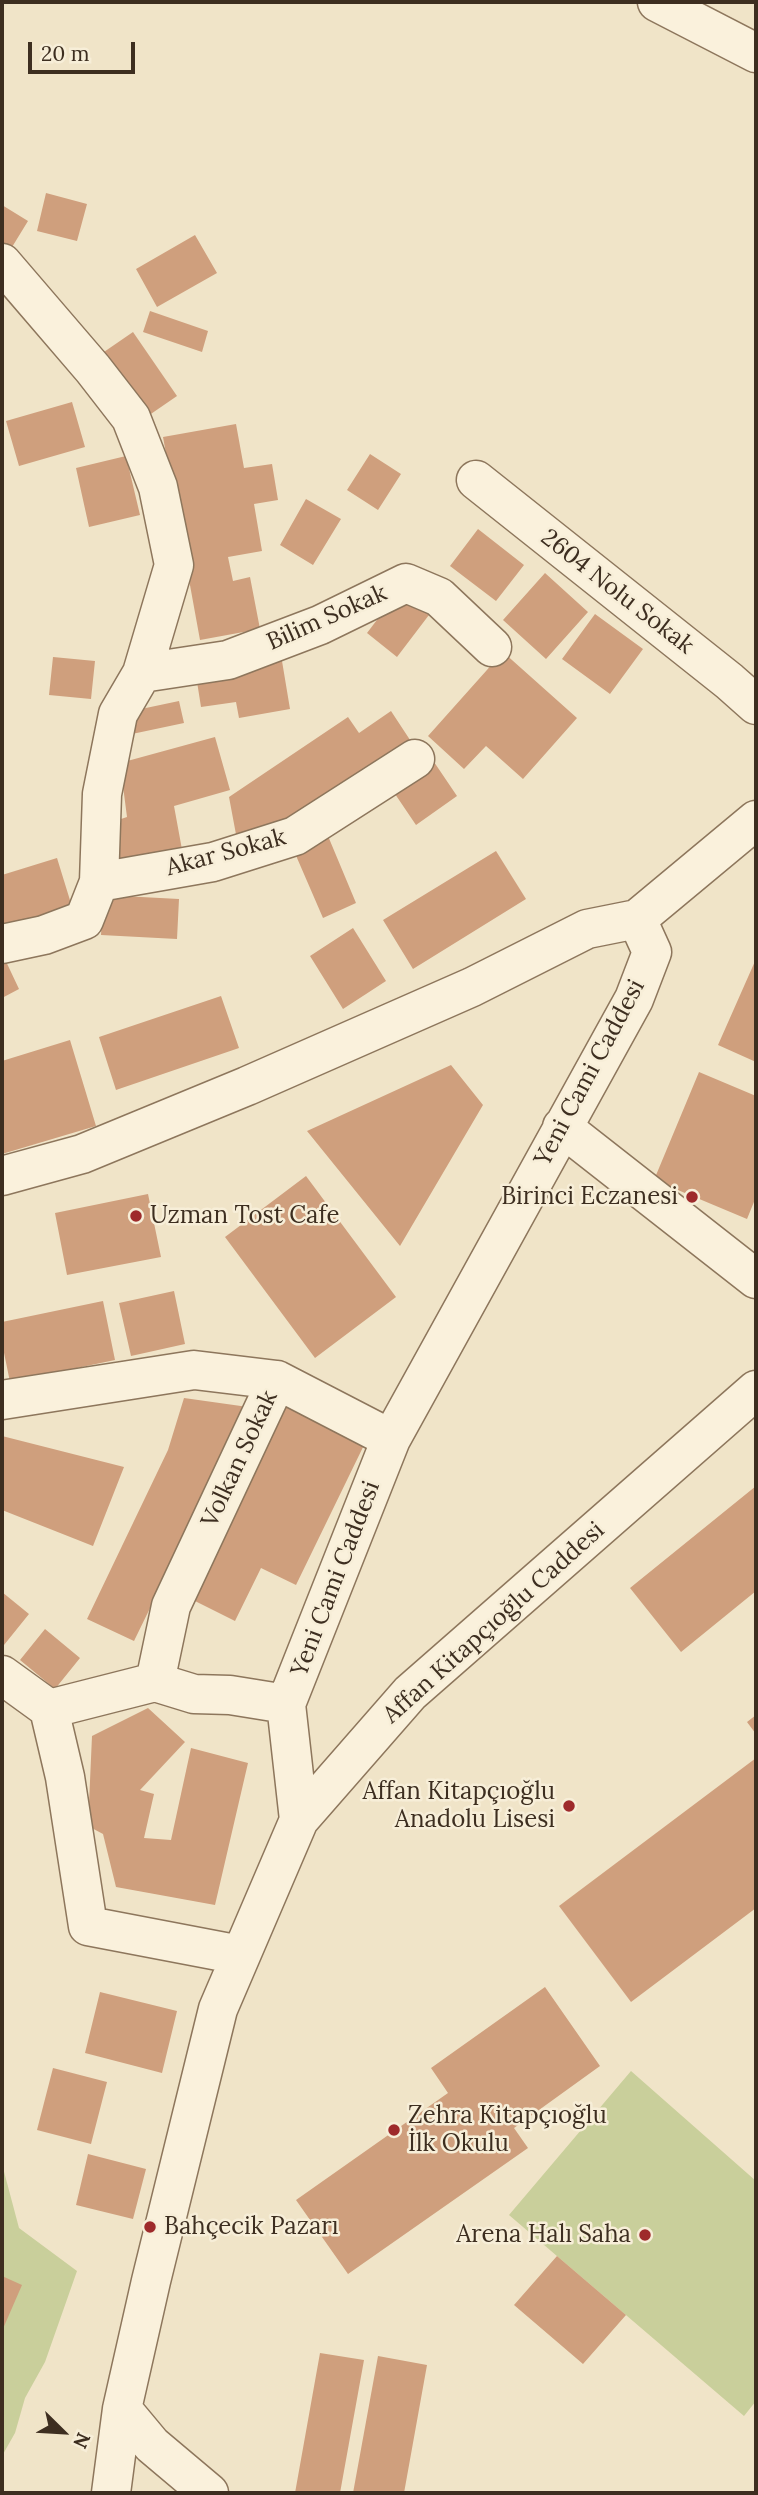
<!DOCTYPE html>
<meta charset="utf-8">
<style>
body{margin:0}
#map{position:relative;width:758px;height:2495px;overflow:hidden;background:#f0e4c8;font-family:Lora,serif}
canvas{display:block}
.frame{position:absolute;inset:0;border:4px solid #3d2e20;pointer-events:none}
.north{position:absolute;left:28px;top:2397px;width:70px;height:70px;-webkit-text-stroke:5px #f7eed8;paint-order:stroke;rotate:114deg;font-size:19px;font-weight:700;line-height:28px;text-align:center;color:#3d2e20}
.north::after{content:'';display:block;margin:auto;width:24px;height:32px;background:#3d2e20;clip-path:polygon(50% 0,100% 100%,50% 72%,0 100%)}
.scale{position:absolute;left:28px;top:42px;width:107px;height:32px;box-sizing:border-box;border:4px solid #3d2e20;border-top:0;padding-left:9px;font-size:21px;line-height:24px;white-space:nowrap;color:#3d2e20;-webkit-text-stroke:5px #f7eed8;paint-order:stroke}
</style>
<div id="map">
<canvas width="758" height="2495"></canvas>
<div class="frame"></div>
<div class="north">N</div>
<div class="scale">20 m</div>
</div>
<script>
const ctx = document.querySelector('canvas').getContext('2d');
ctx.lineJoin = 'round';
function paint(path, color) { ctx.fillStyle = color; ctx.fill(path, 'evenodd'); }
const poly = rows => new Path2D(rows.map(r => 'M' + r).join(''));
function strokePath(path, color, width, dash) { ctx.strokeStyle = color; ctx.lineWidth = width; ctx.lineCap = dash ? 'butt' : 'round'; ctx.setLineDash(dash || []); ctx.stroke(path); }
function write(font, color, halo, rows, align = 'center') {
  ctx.font = font + ' Lora,serif'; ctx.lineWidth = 5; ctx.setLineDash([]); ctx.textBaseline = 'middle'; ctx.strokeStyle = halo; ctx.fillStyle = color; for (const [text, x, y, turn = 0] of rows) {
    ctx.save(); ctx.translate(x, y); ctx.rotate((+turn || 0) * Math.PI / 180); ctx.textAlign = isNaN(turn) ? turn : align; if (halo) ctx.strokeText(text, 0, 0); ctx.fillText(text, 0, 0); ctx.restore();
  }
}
paint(poly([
 [631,2071,756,2181,756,2401,744,2416,509,2215],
 [2,2164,19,2228,77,2271,45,2362,25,2398,15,2433,2,2456]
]), '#c9cf9b');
paint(poly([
 [46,193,87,204,77,241,37,231],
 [2,205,28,221,9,252,2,247],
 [195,235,217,273,157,307,136,269],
 [150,311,208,331,202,352,143,332],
 [133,332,177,396,145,418,101,354],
 [72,402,85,447,19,466,6,421],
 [236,424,244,468,272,464,278,500,254,504,262,551,228,557,233,581,250,577,260,629,200,640,163,437],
 [370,454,401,474,378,510,347,490],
 [126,456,140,515,89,527,76,468],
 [306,499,341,519,313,565,280,545],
 [478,529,524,565,496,601,450,566],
 [545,573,588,612,546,659,503,620],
 [402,587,432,611,397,657,367,633],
 [595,614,643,649,610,694,562,659],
 [503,652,577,718,523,779,486,746,464,769,428,736],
 [281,655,290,709,239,718,236,702,201,707,195,669],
 [53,657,95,661,91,699,49,695],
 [179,701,184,723,132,734,127,712],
 [391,711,414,746,303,820,238,845,229,797,348,717,359,733],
 [215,737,230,790,174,806,183,855,117,868,121,819,127,817,120,763],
 [434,762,457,796,416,825,393,791],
 [328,836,356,903,323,918,294,851],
 [496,851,526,899,413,969,383,920],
 [57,858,73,910,2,932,2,875],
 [103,895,179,899,177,939,101,935],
 [353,928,386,981,343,1009,310,956],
 [2,953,19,989,2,998],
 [756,959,756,1062,718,1045],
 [221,996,239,1048,116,1090,99,1037],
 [70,1040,96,1126,2,1154,2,1061],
 [451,1065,483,1105,400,1246,307,1131],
 [699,1072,756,1096,756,1197,747,1219,654,1180],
 [306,1176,396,1297,315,1358,225,1237],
 [148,1194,161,1257,67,1275,55,1213],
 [174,1291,185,1344,131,1356,119,1303],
 [103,1301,115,1360,10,1382,2,1343,2,1322],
 [184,1398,248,1407,134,1641,87,1619,168,1450],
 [283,1403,365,1443,296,1585,261,1568,235,1621,189,1598],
 [2,1436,124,1467,93,1546,2,1510],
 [756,1486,756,1591,681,1652,630,1588],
 [2,1592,29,1614,4,1645,2,1643],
 [45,1629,80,1658,55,1689,20,1660],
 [148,1708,185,1742,140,1790,154,1794,144,1838,171,1840,191,1748,248,1763,215,1905,116,1887,103,1834,88,1826,92,1736],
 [756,1715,756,1734,747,1722],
 [756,1758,756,1908,631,2002,559,1906],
 [545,1987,600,2066,514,2128,528,2148,348,2274,296,2200,448,2093,431,2068],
 [100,1992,177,2011,162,2073,85,2053],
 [53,2068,107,2082,91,2144,37,2130],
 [88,2154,146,2169,133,2219,76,2205],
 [557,2256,626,2315,583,2364,514,2305],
 [2,2276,22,2285,2,2331],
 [320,2353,364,2360,340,2493,295,2493],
 [378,2356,427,2365,404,2493,353,2493]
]), '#cf9f7d');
const minor = poly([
 [657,2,756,53],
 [2,263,93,369,131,418,158,487,174,565,142,673,118,714,102,794,99,882,84,920,44,935,2,944],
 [476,480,729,681,756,705],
 [142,673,228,660,320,625,406,583,439,597,492,647],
 [99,882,213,862,295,836,415,759],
 [637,919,756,820],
 [562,1127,756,1279],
 [2,1176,82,1154,247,1086,472,987,587,929,637,919,652,952,634,999,391,1439,286,1704,299,1820],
 [2,1400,194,1370,277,1380,391,1439],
 [2,1675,49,1709,155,1682,194,1694,230,1695,286,1704],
 [155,1682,171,1606,277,1380],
 [49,1709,65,1777,88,1926,240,1955],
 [122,2409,152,2445,209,2493],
 [111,2493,122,2409,151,2281,218,2009,299,1820,410,1693,756,1390]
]);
strokePath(minor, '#8d765c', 41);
strokePath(minor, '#faf1dc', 38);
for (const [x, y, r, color] of [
 [692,1197,7,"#9e2a2b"],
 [136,1216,7,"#9e2a2b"],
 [569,1806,7,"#9e2a2b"],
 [394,2130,7,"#9e2a2b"],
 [150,2227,7,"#9e2a2b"],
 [645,2235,7,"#9e2a2b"]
]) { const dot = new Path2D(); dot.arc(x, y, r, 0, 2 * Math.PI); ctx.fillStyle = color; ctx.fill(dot); strokePath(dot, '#f7eed8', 2.5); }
write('24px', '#3d2e20', '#f7eed8', [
 ["2604 Nolu Sokak",617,592,38],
 ["Bilim Sokak",327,618,-24],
 ["Akar Sokak",226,853,-15],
 ["Yeni Cami Caddesi",590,1073,-62],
 ["Volkan Sokak",240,1459,-65],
 ["Yeni Cami Caddesi",336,1579,-69],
 ["Affan Kitapçıoğlu Caddesi",494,1623,-42]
]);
write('24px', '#3d2e20', '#f7eed8', [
 ["Birinci Eczanesi",678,1197],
 ["Uzman Tost Cafe",150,1216,"left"],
 ["Affan Kitapçıoğlu",555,1792],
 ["Anadolu Lisesi",555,1820],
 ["Zehra Kitapçıoğlu",408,2116,"left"],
 ["İlk Okulu",408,2144,"left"],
 ["Bahçecik Pazarı",164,2227,"left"],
 ["Arena Halı Saha",631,2235]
], 'right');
</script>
